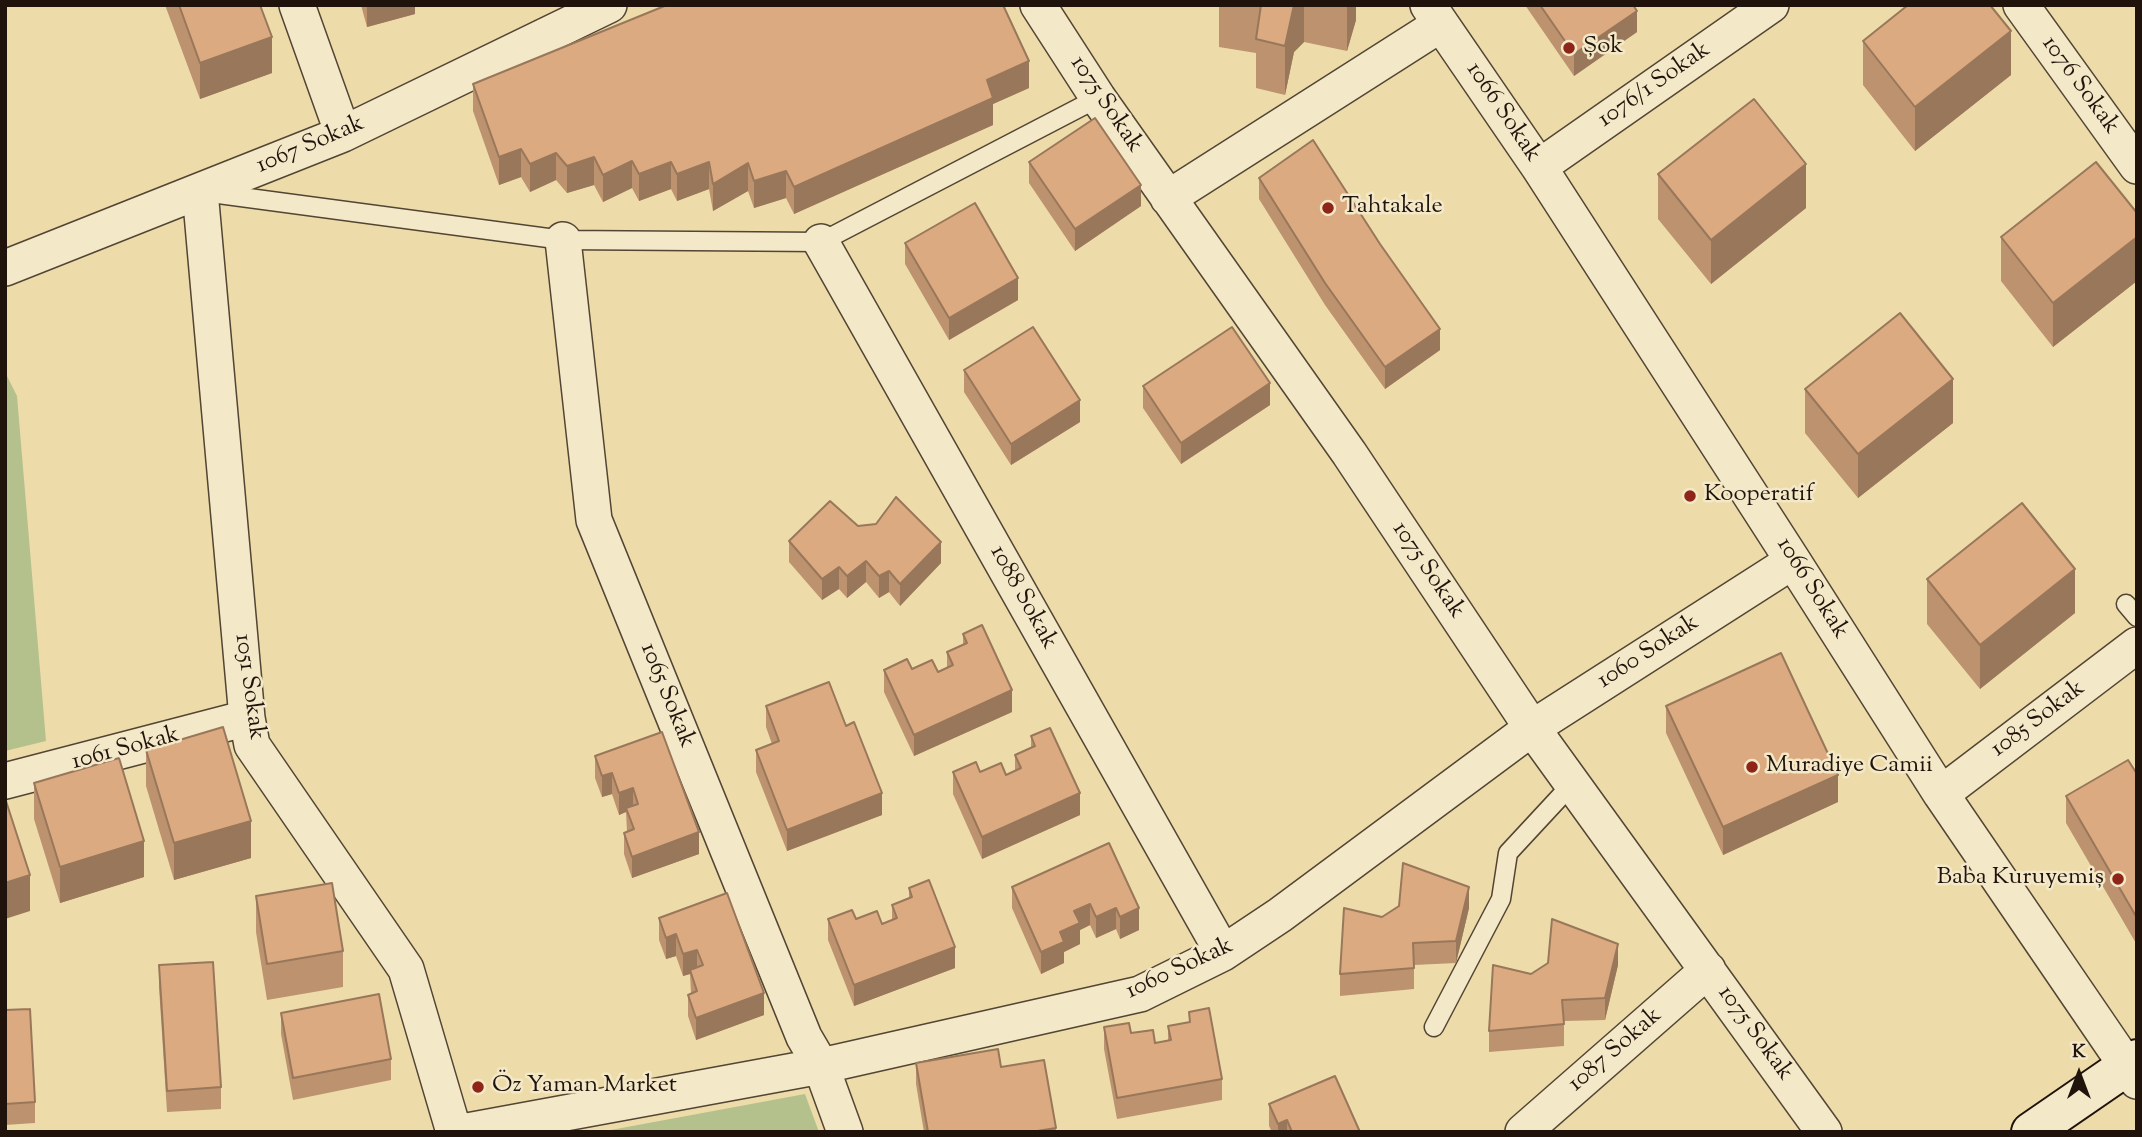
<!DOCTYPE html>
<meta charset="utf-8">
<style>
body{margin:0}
#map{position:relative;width:2142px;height:1137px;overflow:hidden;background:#eddcaa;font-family:"Sorts Mill Goudy",serif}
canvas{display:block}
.frame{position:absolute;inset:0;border:7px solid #20130c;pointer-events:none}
.north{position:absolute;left:2044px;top:1039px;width:70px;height:70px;-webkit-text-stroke:5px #f3e8c8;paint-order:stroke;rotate:0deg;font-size:19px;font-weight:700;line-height:28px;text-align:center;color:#20130c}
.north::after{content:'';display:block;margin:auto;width:24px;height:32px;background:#20130c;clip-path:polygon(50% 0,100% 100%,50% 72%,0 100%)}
</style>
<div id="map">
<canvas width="2142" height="1137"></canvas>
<div class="frame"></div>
<div class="north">K</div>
</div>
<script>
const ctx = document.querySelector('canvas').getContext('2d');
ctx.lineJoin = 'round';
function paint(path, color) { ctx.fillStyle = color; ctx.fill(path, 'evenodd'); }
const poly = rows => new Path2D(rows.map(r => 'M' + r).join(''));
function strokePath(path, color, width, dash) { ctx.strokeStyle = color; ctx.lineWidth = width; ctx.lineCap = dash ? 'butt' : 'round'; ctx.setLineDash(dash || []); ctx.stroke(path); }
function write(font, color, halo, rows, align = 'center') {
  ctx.font = font + ' "Sorts Mill Goudy",serif'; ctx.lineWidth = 5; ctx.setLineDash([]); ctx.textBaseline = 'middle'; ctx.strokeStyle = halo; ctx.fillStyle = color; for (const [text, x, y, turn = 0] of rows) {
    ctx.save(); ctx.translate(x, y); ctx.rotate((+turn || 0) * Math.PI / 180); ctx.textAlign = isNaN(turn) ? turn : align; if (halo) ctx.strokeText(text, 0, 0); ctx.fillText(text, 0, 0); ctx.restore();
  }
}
paint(poly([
 [5,372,17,396,46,741,5,751],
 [805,1094,819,1132,600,1132]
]), '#b4c18c');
const lane = poly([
 [211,193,563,240,821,242,1098,98],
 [2126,604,2137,617],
 [1434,1027,1501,899,1508,853,1572,784]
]);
const street = poly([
 [297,5,343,134],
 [1038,5,1098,98,1349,453,1532,728,1824,1132],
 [1428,5,1539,167,1793,561,1941,794,2137,1081],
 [2021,5,2137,166],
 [1539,167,1771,5],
 [200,191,247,718,252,745,406,969,454,1132],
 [1168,198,1441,24],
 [563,240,594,520,804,1037,821,1066,845,1132],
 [821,242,1223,953],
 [5,268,343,134,609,5],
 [5,781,247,718],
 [1941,794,2137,645],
 [462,1132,821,1066,1140,994,1223,953,1280,915,1532,728,1793,561],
 [1523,1132,1708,970]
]);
const secondary = poly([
 [2031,1132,2137,1059]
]);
strokePath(lane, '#534534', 21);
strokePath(street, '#534534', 38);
strokePath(secondary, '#20130c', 42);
strokePath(lane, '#f3e8c8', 18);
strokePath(street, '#f3e8c8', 35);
strokePath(secondary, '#f3e8c8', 38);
paint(poly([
 [165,5,260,5,272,73,200,99],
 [361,5,415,5,415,14,367,27],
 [1219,5,1356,5,1356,20,1347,51,1304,42,1294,52,1285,95,1256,88,1256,53,1219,47],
 [1525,5,1633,5,1637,32,1574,76],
 [1863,41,2011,75,1915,151,1863,85],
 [473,84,1029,88,993,104,993,125,794,214,786,198,754,208,748,191,713,211,709,189,677,201,671,189,639,201,632,188,603,202,594,185,567,193,556,180,530,192,521,177,499,185,473,111],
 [1029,162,1141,206,1075,251,1029,183],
 [1658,174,1806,208,1711,284,1658,219],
 [1259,178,1440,350,1385,389,1325,305,1259,199],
 [2137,213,2137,281,2053,347,2001,281,2001,237],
 [905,243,1018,300,949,340,905,264],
 [964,370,1080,422,1011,465,964,392],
 [1143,386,1270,405,1181,464,1143,408],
 [1805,389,1953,423,1858,498,1805,433],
 [858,526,941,563,900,606,889,592,879,598,866,582,847,598,839,589,822,600,789,562,789,541],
 [1927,579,2075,613,1980,689,1927,624],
 [963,634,1012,712,914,756,884,692,884,670,938,672,947,668,947,652,963,645],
 [766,706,846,726,882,815,787,851,756,772,756,750,772,744,766,727],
 [1666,706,1838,802,1723,855,1666,733],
 [662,732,699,854,632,878,624,854,624,833,627,832,626,812,619,815,612,794,602,797,595,778,595,756],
 [1031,736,1080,815,982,859,953,794,953,772,980,772,1006,775,1015,770,1015,755,1031,748],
 [146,750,251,858,174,880,146,786],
 [2137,774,2137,945,2066,823,2066,796],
 [34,783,144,877,60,903,34,819],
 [1109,843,1139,930,1120,939,1116,929,1096,938,1090,925,1080,930,1080,944,1064,952,1064,963,1041,974,1012,908,1012,887],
 [909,888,955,968,854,1006,828,940,828,919,856,919,882,924,892,920,892,905,909,898],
 [727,893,764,1015,696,1040,688,1016,688,995,691,993,690,974,683,976,676,956,666,959,659,940,659,918],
 [256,896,343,951,343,987,267,1000,256,932],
 [1469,908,1456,963,1414,965,1414,989,1340,996,1340,974,1382,917],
 [159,965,221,1087,221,1109,167,1112,159,987],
 [1618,965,1605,1020,1564,1021,1564,1046,1489,1052,1489,1031,1531,974],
 [5,1010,35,1102,35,1123,5,1125],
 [1189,1012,1222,1079,1222,1100,1117,1119,1104,1049,1104,1027,1131,1033,1155,1043,1168,1040,1168,1026,1189,1022],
 [281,1013,391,1059,391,1080,293,1100,281,1034],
 [916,1063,1001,1067,1056,1128,1056,1132,924,1132,916,1084],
 [1269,1104,1360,1132,1272,1132,1269,1126]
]), '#bc926f');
paint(poly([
 [367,5,415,5,415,14,367,27],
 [1294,5,1304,5,1304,42,1294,52,1285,95,1285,46],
 [1347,5,1356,5,1356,20,1347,51],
 [1637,11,1637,32,1574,76,1574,54],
 [2011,31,2011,75,1915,151,1915,107],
 [272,37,272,73,200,99,200,63],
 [1029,61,1029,88,993,104,993,125,794,214,794,187,987,80],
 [521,149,521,177,499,185,499,157],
 [556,153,556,180,530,192,530,164],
 [594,157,594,185,567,193,567,166],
 [632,161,632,188,603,202,603,175],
 [671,162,671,189,639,201,639,174],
 [709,162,709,189,677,201,677,174],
 [748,163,748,191,713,211,713,184],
 [1806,164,1806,208,1711,284,1711,240],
 [786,171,786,198,754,208,754,181],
 [1141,185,1141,206,1075,251,1075,229],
 [2137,237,2137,281,2053,347,2053,303],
 [1018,278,1018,300,949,340,949,318],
 [1440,329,1440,350,1385,389,1385,367],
 [1953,379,1953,423,1858,498,1858,454],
 [1270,383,1270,405,1181,464,1181,443],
 [1080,400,1080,422,1011,465,1011,444],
 [941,542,941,563,900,606,900,584],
 [866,561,866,582,847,598,847,576],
 [839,567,839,589,822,600,822,579],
 [2075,569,2075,613,1980,689,1980,645],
 [889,571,889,592,879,598,879,576],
 [1012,690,1012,712,914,756,914,735],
 [612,773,612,794,602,797,602,776],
 [1838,775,1838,802,1723,855,1723,827],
 [633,788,633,810,626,808,626,812,619,815,619,793],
 [882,793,882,815,787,851,787,830],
 [1080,793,1080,815,982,859,982,837],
 [251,821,251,858,174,880,174,843],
 [699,832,699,854,632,878,632,857],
 [144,841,144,877,60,903,60,867],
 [30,875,30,911,5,919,5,883],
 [1469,887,1469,908,1456,963,1456,941],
 [1090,904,1090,925,1080,930,1080,944,1064,952,1064,963,1041,974,1041,952,1074,911],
 [1116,908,1116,929,1096,938,1096,917],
 [1139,908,1139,930,1120,939,1120,917],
 [676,934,676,956,666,959,666,938],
 [1618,944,1618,965,1605,1020,1605,998],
 [955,947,955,968,854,1006,854,985],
 [697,950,697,971,690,970,690,974,683,976,683,954],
 [764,993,764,1015,696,1040,696,1018],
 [1287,1120,1287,1132,1278,1132,1278,1124]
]), '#99775a');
const building = poly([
 [179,5,260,5,272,37,200,63,179,5],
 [667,5,1003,5,1029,61,987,80,993,98,794,187,786,171,754,181,748,163,713,184,709,162,677,174,671,162,639,174,632,161,603,175,594,157,567,166,556,153,530,164,521,149,499,157,473,84,667,5],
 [1261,5,1294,5,1285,46,1256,39,1261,5],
 [1540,5,1633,5,1637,11,1574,54,1540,5],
 [1908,5,1990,5,2011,31,1915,107,1863,41,1908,5],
 [1754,99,1806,164,1711,240,1658,174,1754,99],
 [1095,118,1141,185,1075,229,1029,162,1095,118],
 [1313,140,1380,244,1440,329,1385,367,1325,283,1259,178,1313,140],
 [2096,162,2137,213,2137,237,2053,303,2001,237,2096,162],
 [975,203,1018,278,949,318,905,243,975,203],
 [1900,313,1953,379,1858,454,1805,389,1900,313],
 [1033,327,1080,400,1011,444,964,370,1033,327],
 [1232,327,1270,383,1181,443,1143,386,1232,327],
 [896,497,941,542,900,584,889,571,879,576,866,561,847,576,839,567,822,579,789,541,830,501,858,526,876,524,896,497],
 [2022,503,2075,569,1980,645,1927,579,2022,503],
 [982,625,1012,690,914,735,884,670,907,659,912,669,932,660,938,672,953,665,947,652,967,643,963,634,982,625],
 [1781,653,1838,775,1723,827,1666,706,1781,653],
 [829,682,846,726,854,722,882,793,787,830,756,750,779,741,766,706,829,682],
 [223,727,251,821,174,843,146,750,223,727],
 [1050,728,1080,793,982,837,953,772,976,762,980,772,1001,763,1006,775,1021,768,1015,755,1035,746,1031,736,1050,728],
 [662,732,699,832,632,857,624,833,634,829,626,808,638,804,633,788,619,793,612,773,602,776,595,756,662,732],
 [119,758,144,841,60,867,34,783,119,758],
 [2128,760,2137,774,2137,918,2066,796,2128,760],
 [5,798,30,875,5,883,5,798],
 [1109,843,1139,908,1120,917,1116,908,1096,917,1090,904,1074,911,1080,923,1060,932,1064,942,1041,952,1012,887,1109,843],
 [1403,863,1469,887,1456,941,1413,943,1414,968,1340,974,1344,908,1382,917,1399,906,1403,863],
 [929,880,955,947,854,985,828,919,852,910,856,919,877,911,882,924,897,918,892,905,912,897,909,888,929,880],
 [332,883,343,951,267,964,256,896,332,883],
 [727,893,764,993,696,1018,688,995,697,991,690,970,703,965,697,950,683,954,676,934,666,938,659,918,727,893],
 [1552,919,1618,944,1605,998,1562,1000,1564,1024,1489,1031,1493,965,1531,974,1548,963,1552,919],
 [213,962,221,1087,167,1091,159,965,213,962],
 [379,994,391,1059,293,1078,281,1013,379,994],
 [1209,1008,1222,1079,1117,1098,1104,1027,1129,1023,1131,1033,1153,1030,1155,1043,1171,1040,1168,1026,1190,1022,1189,1012,1209,1008],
 [30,1009,35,1102,5,1104,5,1010,30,1009],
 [998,1049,1001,1067,1044,1060,1056,1128,1031,1132,928,1132,916,1063,998,1049],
 [1335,1076,1360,1132,1292,1132,1287,1120,1278,1124,1269,1104,1335,1076]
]);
paint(building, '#dbaa81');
strokePath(building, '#99775a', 2);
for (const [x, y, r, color] of [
 [1569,48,7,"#8f2418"],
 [1328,208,7,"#8f2418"],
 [1690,496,7,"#8f2418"],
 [1752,767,7,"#8f2418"],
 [2118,879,7,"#8f2418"],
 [478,1087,7,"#8f2418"]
]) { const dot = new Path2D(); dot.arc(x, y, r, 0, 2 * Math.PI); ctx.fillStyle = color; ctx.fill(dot); strokePath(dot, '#f3e8c8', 2.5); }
write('24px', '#20130c', '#f3e8c8', [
 ["Şok",1583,48],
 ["Tahtakale",1342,208],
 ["Kooperatif",1704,496],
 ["Muradiye Camii",1766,767],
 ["Baba Kuruyemiş",2104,879,"right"],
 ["Öz Yaman Market",492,1087]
], 'left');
write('24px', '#20130c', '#f3e8c8', [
 ["1076/1 Sokak",1655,86,-35],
 ["1076 Sokak",2079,86,54],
 ["1075 Sokak",1105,105,56],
 ["1066 Sokak",1502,113,56],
 ["1067 Sokak",311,146,-23],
 ["1075 Sokak",1427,571,56],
 ["1066 Sokak",1811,589,58],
 ["1088 Sokak",1022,598,61],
 ["1060 Sokak",1649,653,-33],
 ["1051 Sokak",248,687,82],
 ["1065 Sokak",666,696,68],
 ["1085 Sokak",2039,720,-37],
 ["1061 Sokak",126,750,-15],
 ["1060 Sokak",1180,970,-25],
 ["1075 Sokak",1754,1034,54],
 ["1087 Sokak",1616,1051,-41]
]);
</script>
